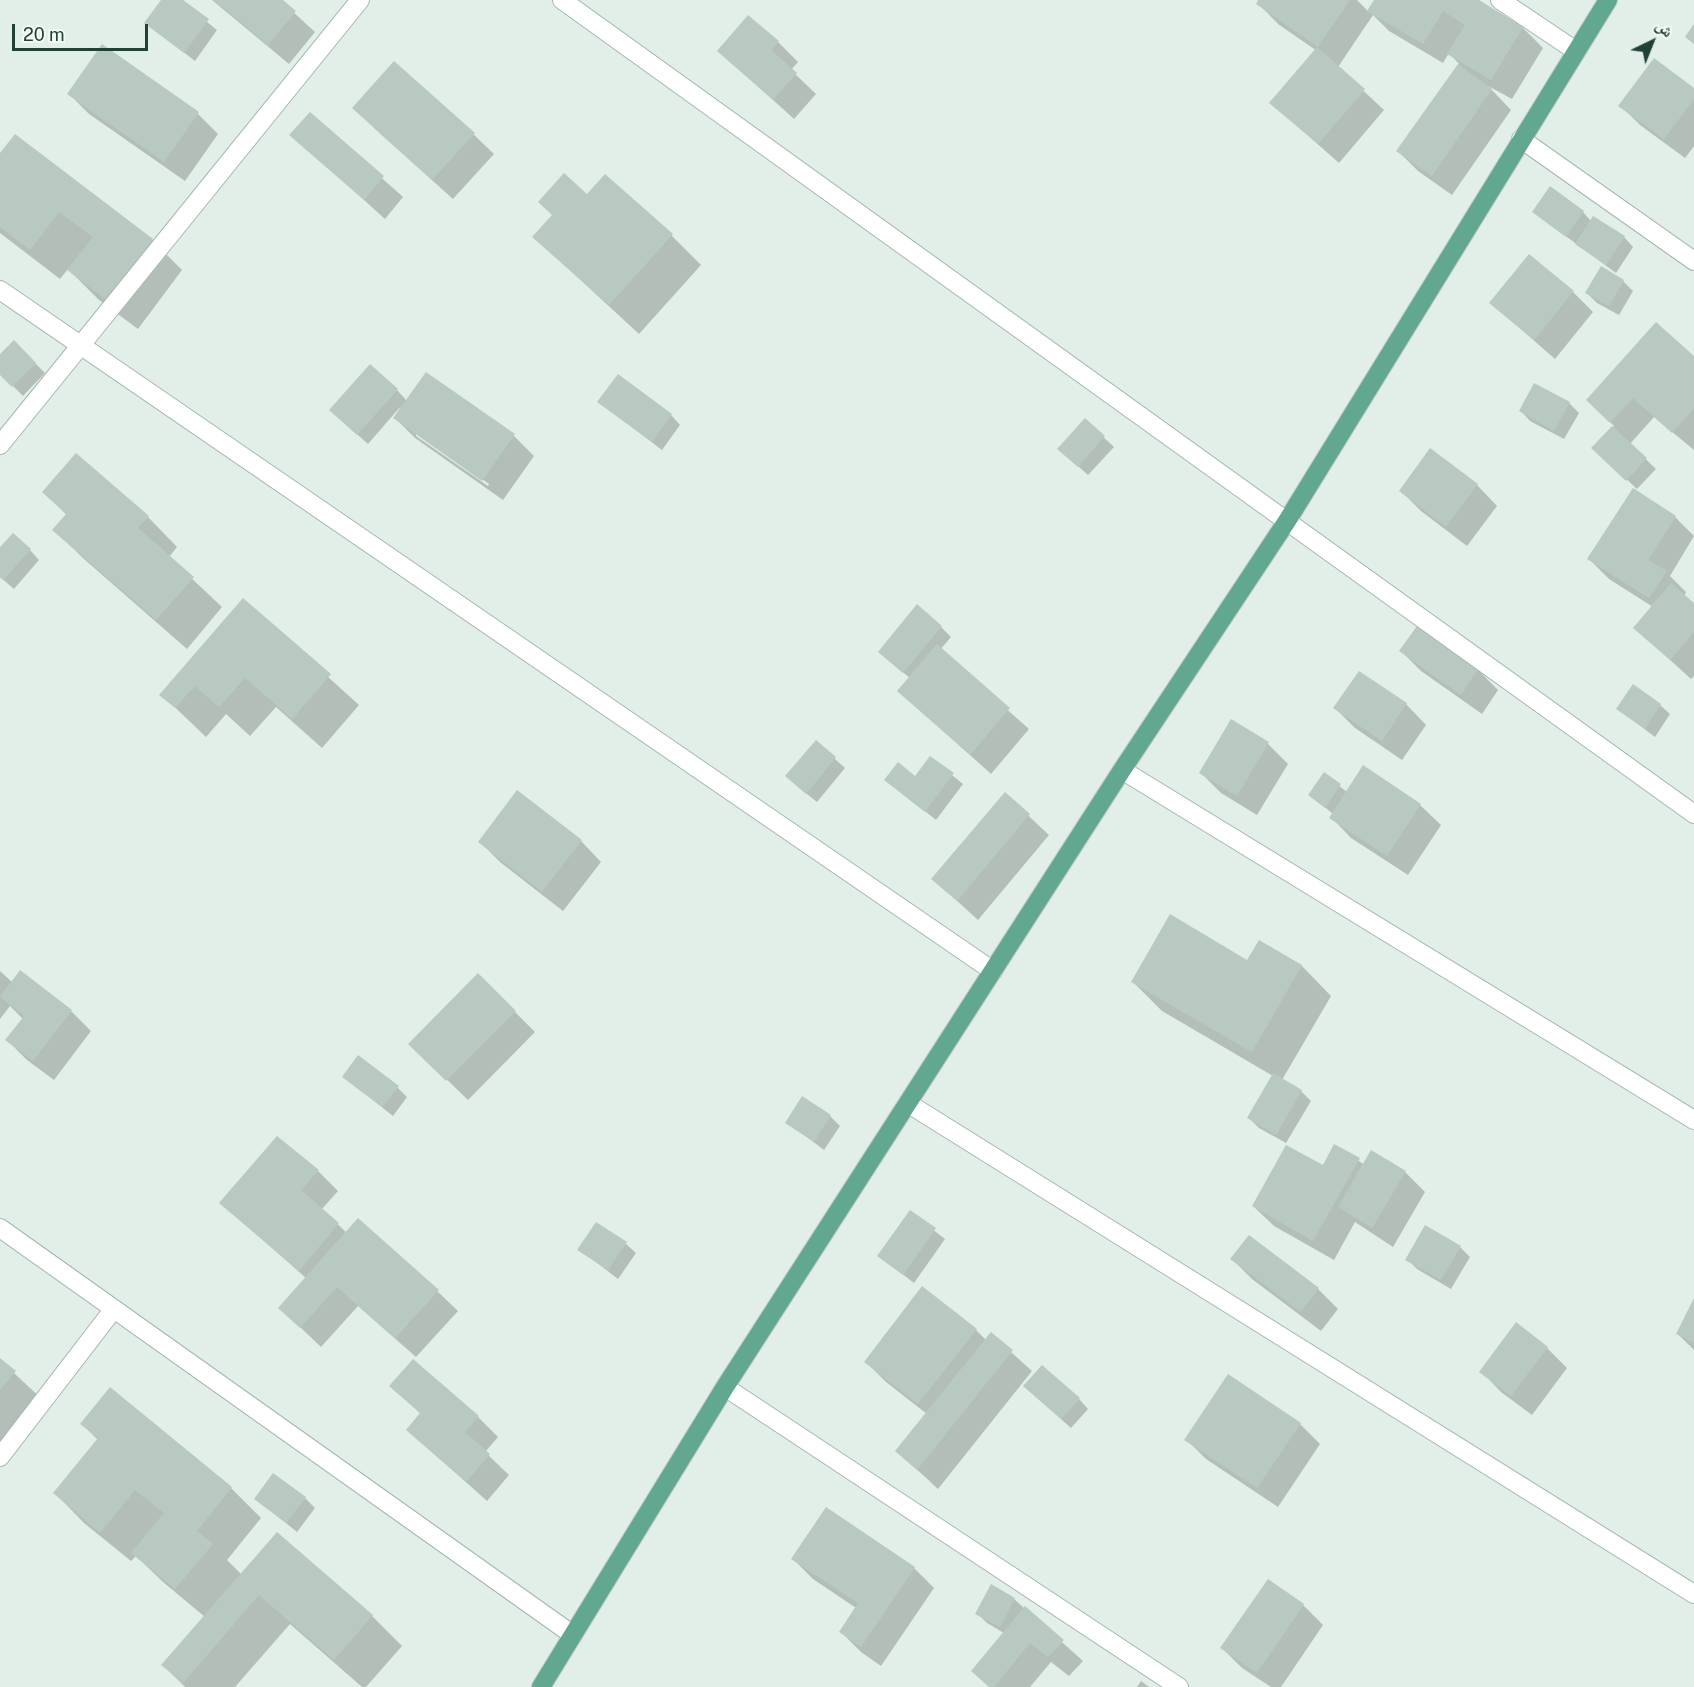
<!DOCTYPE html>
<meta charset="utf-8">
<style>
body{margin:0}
#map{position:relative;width:1694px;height:1687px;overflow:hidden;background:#e2eee8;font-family:"Public Sans","Noto Naskh Arabic",sans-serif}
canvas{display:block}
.north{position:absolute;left:1622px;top:12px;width:60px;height:60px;-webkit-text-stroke:4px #f3faf6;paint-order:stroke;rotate:43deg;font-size:16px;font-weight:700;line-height:24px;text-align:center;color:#204136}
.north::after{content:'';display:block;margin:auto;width:21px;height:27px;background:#204136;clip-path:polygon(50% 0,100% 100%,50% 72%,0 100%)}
.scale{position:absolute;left:12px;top:24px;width:136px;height:27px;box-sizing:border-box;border:3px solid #204136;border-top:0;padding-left:8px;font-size:18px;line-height:21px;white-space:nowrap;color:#204136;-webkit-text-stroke:4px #f3faf6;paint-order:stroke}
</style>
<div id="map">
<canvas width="1694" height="1687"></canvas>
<div class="north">ش</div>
<div class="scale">20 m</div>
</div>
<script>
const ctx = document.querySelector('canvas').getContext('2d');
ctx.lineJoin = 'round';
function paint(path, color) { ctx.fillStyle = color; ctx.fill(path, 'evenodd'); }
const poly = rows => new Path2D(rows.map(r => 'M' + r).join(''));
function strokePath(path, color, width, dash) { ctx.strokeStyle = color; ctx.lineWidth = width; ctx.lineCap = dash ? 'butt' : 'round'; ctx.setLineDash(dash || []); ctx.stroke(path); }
paint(poly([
 [163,0,180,0,217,30,195,61,146,23],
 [212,0,280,0,315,32,289,64],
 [1260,0,1357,0,1368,11,1375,0,1476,0,1523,28,1543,48,1512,99,1488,86,1511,110,1452,195,1418,171,1398,151,1459,64,1449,53,1443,63,1389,31,1373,15,1338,67,1384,110,1339,163,1271,103,1317,51,1278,24,1258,3],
 [778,42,798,62,791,70,816,94,794,119,719,51],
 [1694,90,1694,146,1685,158,1640,125,1620,105],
 [69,94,198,114,218,134,185,181,89,114],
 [310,114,403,197,385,219,292,135],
 [374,128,473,134,494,154,453,199],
 [15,136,152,240,182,270,138,329,99,300,68,269,60,279,0,233,0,155],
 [1533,212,1583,212,1591,221,1624,237,1633,247,1616,273],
 [671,235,701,265,639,334,534,237],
 [1623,281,1633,291,1619,315,1597,303,1587,293],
 [1573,292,1593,312,1555,359,1491,303],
 [14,342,45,373,23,396,0,373,0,356],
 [1694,358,1694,450,1654,417,1630,444,1656,469,1637,489,1593,448,1614,426,1588,400],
 [426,374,514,436,534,456,503,500,415,438,395,418,401,406,368,444,341,420,397,390,407,401],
 [416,432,489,484,488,486,416,436],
 [599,402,671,415,680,425,662,450],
 [1569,403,1579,413,1564,439,1530,421,1521,411],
 [1085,420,1114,447,1088,475,1069,458],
 [1430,450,1477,485,1497,506,1467,546,1421,511,1401,491],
 [44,492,148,517,177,547,169,557,222,607,187,649,84,559,54,530,67,515],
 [1675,517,1694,536,1670,576,1686,592,1684,596,1694,605,1694,676,1691,679,1635,628,1653,607,1609,579,1589,559],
 [0,550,30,550,39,560,14,589,0,577],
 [243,600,359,705,322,748,276,707,250,736,226,714,206,737,161,694],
 [941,627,951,637,940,650,1029,729,991,774,899,691,910,678,889,661],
 [1417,628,1478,670,1498,690,1482,714,1421,671,1401,651],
 [1406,704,1426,725,1402,760,1355,728,1335,708],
 [1660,705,1670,714,1655,737,1618,709],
 [1231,721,1268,744,1288,764,1257,815,1221,793,1201,773],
 [816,742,845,768,817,802,797,786],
 [931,758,963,784,936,820,886,780,916,778],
 [1324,774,1347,792,1420,805,1441,825,1408,875,1351,838,1331,817,1333,814,1310,795],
 [1005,794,1049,835,978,920,933,879],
 [581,841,601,862,563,911,500,862,480,842],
 [1259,942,1302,966,1331,996,1282,1080,1301,1091,1311,1101,1286,1143,1259,1128,1249,1118,1273,1076,1162,1011,1132,981,1248,962],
 [0,971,13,983,71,1011,91,1031,54,1080,27,1060,7,1040,23,1019,10,1006,0,1019],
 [478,975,535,1032,468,1100,410,1044],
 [344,1077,398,1088,407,1097,393,1116],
 [830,1116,840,1126,824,1150,787,1122],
 [1335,1146,1365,1165,1405,1172,1425,1192,1393,1247,1355,1222,1334,1260,1274,1226,1253,1206,1323,1167],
 [318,1171,338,1191,322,1209,347,1233,437,1291,458,1311,416,1357,358,1306,321,1347,280,1308,306,1278,221,1203],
 [910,1212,945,1239,914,1283,879,1256],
 [626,1244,636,1253,618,1279,579,1249],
 [1460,1247,1470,1257,1451,1289,1417,1269,1407,1259],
 [1232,1259,1318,1289,1338,1309,1321,1331,1252,1279],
 [1694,1302,1694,1350,1678,1334],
 [976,1330,986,1340,991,1334,1032,1371,938,1489,897,1451,927,1414,886,1382,866,1362],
 [1547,1348,1567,1368,1532,1415,1501,1392,1481,1371],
 [0,1360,45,1402,0,1451],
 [391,1386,478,1417,498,1437,485,1452,509,1475,487,1501,408,1430,421,1414],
 [111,1389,231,1488,261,1518,227,1560,242,1575,372,1616,402,1646,366,1687,362,1687,290,1624,235,1687,185,1687,163,1665,205,1617,163,1582,136,1556,131,1561,84,1523,55,1493,98,1440,82,1424],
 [1035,1396,1079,1399,1088,1409,1071,1428],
 [1300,1424,1320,1444,1278,1507,1206,1459,1186,1439],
 [305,1498,315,1508,297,1532,256,1499],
 [793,1559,914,1568,934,1588,881,1666,861,1652,841,1632,856,1608,813,1579],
 [1014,1599,1083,1661,1069,1676,1051,1662,1030,1687,989,1687,1004,1633,987,1623,977,1613],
 [1303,1605,1323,1625,1281,1687,1271,1687,1242,1668,1222,1648],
 [1141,1681,1149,1687,1137,1687]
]), '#0003');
paint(poly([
 [161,0,183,0,209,19,184,53,144,23],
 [214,0,283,0,296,11,268,45],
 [1258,0,1350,0,1318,47,1256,4],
 [1374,0,1479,0,1523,27,1491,80,1447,54,1465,25,1443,11,1423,44,1367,11],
 [748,15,779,41,771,50,797,73,773,100,717,51],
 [1694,24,1694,44,1685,37],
 [102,44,199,112,164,162,67,94],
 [1317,47,1365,89,1318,144,1269,103],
 [1654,58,1694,88,1694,99,1664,139,1618,106],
 [394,61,475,133,432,180,352,108],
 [1458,64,1492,89,1432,176,1396,151],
 [310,112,384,176,364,200,289,135],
 [15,134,153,239,108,301,67,270,93,237,59,212,30,250,0,227,0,153],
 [564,173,587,194,605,174,673,234,609,305,532,237,552,215,538,202],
 [1550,186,1584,211,1566,237,1532,212],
 [1593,216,1625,236,1606,265,1575,244],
 [1529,254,1574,291,1534,340,1489,303],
 [1601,266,1624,280,1609,306,1585,293],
 [1656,322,1694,356,1694,408,1672,433,1633,398,1610,423,1586,400],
 [14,340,36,363,12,387,0,375,0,354],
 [370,364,398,389,357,435,329,410],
 [426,372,515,434,482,481,393,418],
 [618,374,672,414,652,442,597,402],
 [1534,383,1570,402,1554,431,1519,411],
 [1085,418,1105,436,1078,467,1057,449],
 [1612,426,1647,458,1626,481,1591,448],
 [1430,448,1478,484,1446,527,1399,491],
 [76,453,149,516,138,528,194,577,156,620,52,530,66,514,42,492],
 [1633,488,1676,516,1648,560,1667,571,1649,598,1587,559],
 [13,533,31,549,3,580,0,577,0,547],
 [1671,583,1694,603,1694,632,1670,660,1633,628],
 [243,598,331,674,292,719,245,678,219,707,195,686,175,708,159,695],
 [917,604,942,626,903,673,878,652],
 [1417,626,1478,669,1461,695,1399,651],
 [937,644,1010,708,970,755,897,691],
 [1359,671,1407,703,1382,741,1333,708],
 [1633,684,1661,704,1645,729,1616,709],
 [1231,719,1269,742,1237,796,1199,773],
 [816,740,836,757,806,794,785,776],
 [930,756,954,773,925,812,884,780,898,762,915,776],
 [1363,765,1421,804,1387,856,1329,818],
 [1324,772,1341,784,1325,808,1308,795],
 [517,790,582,840,542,892,478,842],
 [1005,792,1030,814,957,901,931,879],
 [1170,914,1247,960,1259,940,1302,965,1252,1052,1131,982],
 [20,970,72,1010,33,1061,5,1040,24,1016,0,997],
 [478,973,516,1011,446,1081,408,1044],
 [358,1055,399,1086,382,1107,342,1077],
 [1273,1073,1302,1090,1276,1135,1247,1118],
 [802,1096,831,1115,814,1142,785,1123],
 [277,1136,319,1170,301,1190,339,1223,299,1271,219,1203],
 [1334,1144,1360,1158,1313,1241,1252,1206,1286,1145,1323,1165],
 [1371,1150,1406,1171,1372,1228,1338,1207],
 [910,1210,936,1228,903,1275,877,1256],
 [358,1218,439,1290,395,1338,337,1287,300,1328,278,1308],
 [596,1222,627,1242,608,1270,577,1250],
 [1425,1225,1461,1246,1441,1280,1405,1260],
 [1249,1235,1319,1288,1301,1312,1230,1259],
 [922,1286,977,1329,918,1404,864,1362],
 [1694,1298,1694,1343,1676,1334],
 [1516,1322,1548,1347,1511,1396,1479,1372],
 [991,1332,1013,1350,917,1470,895,1451],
 [0,1358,16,1371,0,1390],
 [413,1359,479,1416,465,1432,490,1454,466,1482,406,1430,420,1413,389,1386],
 [1042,1365,1080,1398,1061,1419,1023,1386],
 [1228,1374,1301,1423,1257,1488,1184,1440],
 [110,1387,232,1487,197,1531,213,1544,175,1589,131,1553,164,1513,135,1490,100,1533,53,1493,98,1438,80,1424],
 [273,1473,306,1497,286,1523,254,1499],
 [826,1507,915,1567,861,1647,839,1632,858,1603,791,1559],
 [277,1532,373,1615,334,1660,259,1595,183,1683,161,1665],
 [1268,1579,1304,1604,1257,1673,1220,1648],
 [991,1584,1015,1598,1000,1627,975,1614],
 [1025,1606,1064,1640,1048,1657,1030,1643,994,1687,989,1687,971,1671]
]), '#b7c9c0');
const minor = poly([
 [562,0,1694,814],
 [1500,0,1576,51],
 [1521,139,1694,261],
 [0,290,993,971],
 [0,445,360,0],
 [1122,770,1694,1120],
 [909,1104,1694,1594],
 [0,1228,573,1635],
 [725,1387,1179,1687],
 [0,1457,113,1310]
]);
const major = poly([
 [541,1687,725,1387,1122,770,1287,521,1608,0]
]);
strokePath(minor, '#a4b7af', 20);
strokePath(major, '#c1cac7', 20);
strokePath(minor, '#fff', 18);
strokePath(major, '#62a891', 18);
</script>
